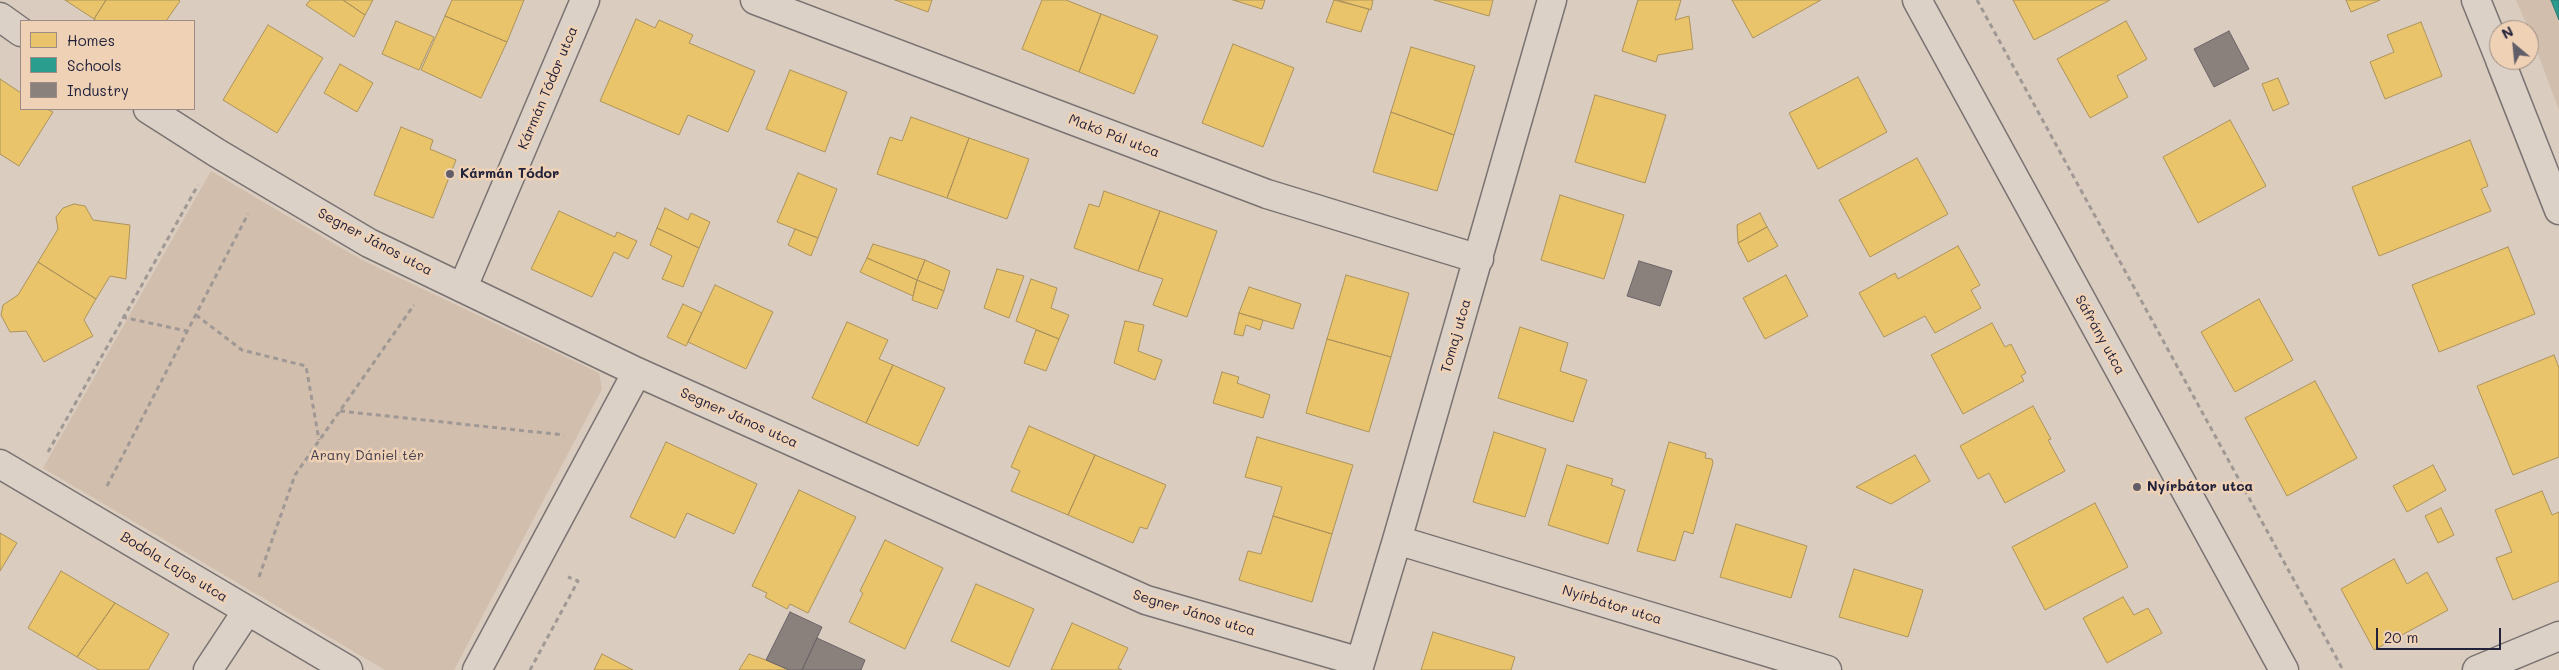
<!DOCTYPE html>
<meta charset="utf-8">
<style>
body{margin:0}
#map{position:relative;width:2559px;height:670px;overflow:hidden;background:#daccbe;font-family:Mali,sans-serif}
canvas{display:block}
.legend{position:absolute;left:20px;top:20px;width:175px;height:90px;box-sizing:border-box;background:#efd2b6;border:1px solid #9d8c85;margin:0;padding:6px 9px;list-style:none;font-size:15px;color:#22223b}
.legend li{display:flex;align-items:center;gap:10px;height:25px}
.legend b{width:25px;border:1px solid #9d8c85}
.north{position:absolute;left:2489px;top:20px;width:50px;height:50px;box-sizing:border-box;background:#efd2b6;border:1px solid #9d8c85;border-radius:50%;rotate:332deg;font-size:14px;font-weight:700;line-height:20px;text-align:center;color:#22223b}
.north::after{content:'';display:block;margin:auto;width:18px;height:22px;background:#625e69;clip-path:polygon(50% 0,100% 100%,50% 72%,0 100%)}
.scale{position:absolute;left:2376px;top:628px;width:125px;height:22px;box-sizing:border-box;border:2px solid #22223b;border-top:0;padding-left:6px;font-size:15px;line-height:18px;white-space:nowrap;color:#22223b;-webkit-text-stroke:4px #efd2b6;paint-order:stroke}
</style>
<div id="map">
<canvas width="2559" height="670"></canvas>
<ul class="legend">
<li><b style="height:14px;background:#e9c46a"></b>Homes</li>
<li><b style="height:14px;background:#2a9d8f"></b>Schools</li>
<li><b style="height:14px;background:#8a817c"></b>Industry</li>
</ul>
<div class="north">N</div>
<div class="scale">20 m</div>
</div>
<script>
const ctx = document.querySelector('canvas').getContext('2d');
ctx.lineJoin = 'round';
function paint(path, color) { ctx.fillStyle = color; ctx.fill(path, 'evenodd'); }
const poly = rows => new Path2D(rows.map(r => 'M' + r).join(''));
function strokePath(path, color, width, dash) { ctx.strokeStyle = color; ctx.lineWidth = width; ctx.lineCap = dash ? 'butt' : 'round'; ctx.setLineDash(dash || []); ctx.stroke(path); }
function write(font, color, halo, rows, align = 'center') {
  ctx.font = font + ' Mali,sans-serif'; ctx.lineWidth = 5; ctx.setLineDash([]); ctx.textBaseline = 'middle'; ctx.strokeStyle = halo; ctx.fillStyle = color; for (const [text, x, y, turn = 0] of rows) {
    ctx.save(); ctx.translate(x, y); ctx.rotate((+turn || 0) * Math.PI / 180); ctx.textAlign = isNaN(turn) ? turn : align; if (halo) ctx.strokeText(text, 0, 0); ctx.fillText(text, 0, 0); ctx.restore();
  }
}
paint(poly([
 [2516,0,2559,0,2559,110,2529,30]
]), '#d1beac');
paint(poly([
 [211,171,360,259,599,373,602,389,454,670,385,670,43,468]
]), '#d1bead');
const homes = poly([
 [65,0,106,0,94,19,65,0],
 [106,0,179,0,180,1,166,21,97,21,94,19,106,0],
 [310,0,343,0,365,15,354,37,306,5,310,0],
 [343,0,373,0,365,15,343,0],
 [452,0,524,0,507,42,445,16,452,0],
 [895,0,932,0,928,12,895,0],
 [1042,0,1066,0,1101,14,1079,72,1022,49,1042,0],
 [1233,0,1265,0,1262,9,1233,0],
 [1334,0,1369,9,1361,32,1326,22,1334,0],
 [1338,0,1373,0,1371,10,1338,0],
 [1434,0,1493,0,1489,16,1434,0],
 [1638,0,1681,0,1675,20,1689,16,1693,49,1658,55,1656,62,1622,51,1638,0],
 [1732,0,1821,0,1753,38,1732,0],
 [2013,0,2110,0,2034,40,2013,0],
 [2346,0,2380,0,2351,12,2346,0],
 [1101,14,1158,36,1134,94,1079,72,1101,14],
 [445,16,507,42,481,98,421,70,445,16],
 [636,19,655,28,659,20,693,35,689,43,755,71,728,132,688,115,679,135,600,101,636,19],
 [396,21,434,37,419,70,382,54,396,21],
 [2126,21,2147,59,2117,76,2128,97,2090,118,2057,59,2126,21],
 [2421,22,2442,76,2385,99,2370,62,2394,52,2387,35,2421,22],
 [268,25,323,58,277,133,223,100,268,25],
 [1233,44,1294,68,1263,147,1202,123,1233,44],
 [1411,47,1475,66,1454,135,1391,112,1411,47],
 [340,64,373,83,357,112,324,93,340,64],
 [790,70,847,92,825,152,766,129,790,70],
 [1858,77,1887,132,1818,169,1789,113,1858,77],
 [2278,78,2289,104,2273,111,2262,84,2278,78],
 [0,79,21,93,21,109,47,109,53,112,19,166,0,154,0,79],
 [1595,95,1666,115,1645,183,1575,162,1595,95],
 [1391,112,1454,135,1437,191,1373,172,1391,112],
 [911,117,969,138,947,198,877,174,890,137,902,141,911,117],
 [2230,120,2266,186,2198,223,2163,157,2230,120],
 [401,127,433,140,430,149,456,160,433,218,374,195,401,127],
 [969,138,1029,159,1007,219,947,198,969,138],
 [2470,140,2488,186,2481,189,2491,211,2379,256,2352,187,2470,140],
 [1917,158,1948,214,1870,257,1839,200,1917,158],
 [798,173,837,189,818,238,777,222,798,173],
 [1104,191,1160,211,1138,271,1074,248,1089,204,1099,207,1104,191],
 [1560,195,1624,215,1604,279,1541,260,1560,195],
 [74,204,85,206,93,220,130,225,126,279,110,276,96,299,38,262,58,229,56,217,63,208,74,204],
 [665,208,688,220,691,213,710,222,699,248,657,228,665,208],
 [559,211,615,237,617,232,637,241,628,259,614,252,592,297,531,269,559,211],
 [1160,211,1217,231,1187,317,1153,305,1163,279,1138,271,1160,211],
 [1760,213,1767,227,1738,243,1737,225,1760,213],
 [1767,227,1778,246,1748,262,1738,243,1767,227],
 [657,228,699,248,683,287,662,279,672,256,650,245,657,228],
 [795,229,818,238,811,256,788,245,795,229],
 [873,244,925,260,917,280,867,258,873,244],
 [1958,246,1980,285,1971,290,1981,308,1935,333,1925,316,1884,337,1859,293,1895,273,1898,279,1958,246],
 [2508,247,2535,314,2439,352,2412,285,2508,247],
 [867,258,917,280,913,296,860,272,867,258],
 [925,260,950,271,944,291,917,280,925,260],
 [38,262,96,299,84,320,93,336,44,362,26,331,10,332,1,315,3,305,18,295,38,262],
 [997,269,1024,276,1009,318,984,308,997,269],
 [1346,275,1409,293,1391,357,1327,339,1346,275],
 [1786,275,1808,316,1765,339,1743,298,1786,275],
 [1031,279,1057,288,1051,308,1069,315,1059,339,1016,321,1031,279],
 [917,280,944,291,937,309,912,300,917,280],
 [715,285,773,312,746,369,688,342,715,285],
 [1249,287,1301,304,1293,329,1239,313,1249,287],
 [2259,299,2293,360,2235,392,2201,332,2259,299],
 [683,304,702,313,686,346,667,337,683,304],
 [1239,313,1263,320,1260,330,1246,325,1243,336,1234,334,1239,313],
 [1125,321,1144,325,1138,351,1162,360,1155,380,1114,363,1125,321],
 [847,322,888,340,879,359,893,365,866,423,812,398,847,322],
 [1992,323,2005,347,2011,344,2026,373,2021,376,2024,381,1963,414,1931,355,1992,323],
 [1520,327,1568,343,1560,371,1587,380,1573,422,1498,398,1520,327],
 [1036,330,1059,339,1046,371,1024,363,1036,330],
 [1327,339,1391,357,1369,432,1306,413,1327,339],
 [2554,355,2559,368,2559,457,2513,475,2477,386,2554,355],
 [893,365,945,388,918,446,866,423,893,365],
 [1222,372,1239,377,1237,383,1270,395,1263,418,1213,403,1222,372],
 [2315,381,2357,458,2287,496,2245,418,2315,381],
 [2033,406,2051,439,2048,440,2065,471,2005,503,1989,473,1978,479,1960,446,2033,406],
 [1029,426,1095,455,1068,515,1011,491,1020,471,1011,467,1029,426],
 [1494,432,1546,449,1525,517,1473,502,1494,432],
 [1257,437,1353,465,1332,534,1273,516,1282,487,1245,477,1257,437],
 [666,442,757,484,734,534,687,513,675,538,630,517,666,442],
 [1669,442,1706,453,1705,458,1712,459,1713,463,1693,534,1684,531,1675,561,1637,551,1669,442],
 [1095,455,1166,485,1147,529,1140,527,1133,543,1068,515,1095,455],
 [1915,455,1930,481,1891,504,1856,487,1915,455],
 [1567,465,1613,479,1611,485,1625,490,1608,544,1548,525,1567,465],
 [2433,465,2446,490,2407,512,2393,486,2433,465],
 [799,490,856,517,808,613,790,604,787,609,765,597,767,593,752,586,799,490],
 [2542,491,2552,515,2559,512,2559,581,2513,600,2496,558,2512,552,2495,510,2542,491],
 [2095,503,2128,567,2045,610,2012,547,2095,503],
 [2441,508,2454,535,2438,543,2425,516,2441,508],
 [1273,516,1332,534,1312,602,1239,580,1248,551,1261,554,1273,516],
 [1736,524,1807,546,1791,598,1720,577,1736,524],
 [0,533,17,543,0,571,0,533],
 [885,540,943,568,905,649,849,622,863,593,860,591,885,540],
 [2394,559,2407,584,2427,572,2448,610,2374,650,2341,589,2394,559],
 [1854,569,1923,590,1908,637,1839,617,1854,569],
 [61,571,115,603,77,657,28,628,61,571],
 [976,584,1034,609,1009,667,951,641,976,584],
 [2123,597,2134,615,2148,608,2162,633,2107,663,2083,618,2123,597],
 [115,603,169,634,148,670,99,670,77,657,115,603],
 [1072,623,1128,648,1118,668,1122,670,1051,670,1072,623],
 [1433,632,1515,657,1511,670,1421,670,1433,632],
 [602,654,633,670,594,670,602,654],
 [749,654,766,660,789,670,739,670,749,654]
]);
paint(homes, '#e9c46a');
strokePath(homes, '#ad935c', 1);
const schools = poly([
 [2551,0,2559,0,2559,20,2551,0]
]);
paint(schools, '#2a9d8f');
strokePath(schools, '#287876', 1);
const industry = poly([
 [2229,31,2249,69,2214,87,2194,49,2229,31],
 [1639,261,1672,271,1660,306,1627,296,1639,261],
 [790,612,822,627,802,670,789,670,766,660,790,612],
 [817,638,865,660,861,670,802,670,817,638]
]);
paint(industry, '#8a817c');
strokePath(industry, '#6b6468', 1);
const minor = poly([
 [755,0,1267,194,1479,259],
 [1917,0,2284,670],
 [2476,0,2499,57],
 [0,17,21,32],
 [2500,60,2559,210],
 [148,109,217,153,369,243,637,372,1146,600,1360,662],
 [463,287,585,0],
 [0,464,348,670],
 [1397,540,1827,670],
 [208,670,247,611],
 [477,670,637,372],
 [1358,670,1397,540,1552,0],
 [2477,670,2559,636]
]);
strokePath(minor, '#797372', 31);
strokePath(poly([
 [1977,0,2343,670],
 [196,315,242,350,306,366,319,440],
 [122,317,187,331],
 [340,411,564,435],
 [48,452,198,185],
 [107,486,248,214],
 [259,577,295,475,414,305],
 [530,670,578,581,568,577]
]), '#9f9894', 3, [5, 4]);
strokePath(minor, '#dcd1c7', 28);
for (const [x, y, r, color] of [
 [450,174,5,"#625e69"],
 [2137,487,5,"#625e69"]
]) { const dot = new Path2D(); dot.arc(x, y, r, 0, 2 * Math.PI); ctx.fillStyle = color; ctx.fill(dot); strokePath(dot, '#efd2b6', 2); }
write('14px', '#22223b', '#efd2b6', [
 ["Kármán Tódor utca",548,88,-67],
 ["Makó Pál utca",1114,136,21],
 ["Segner János utca",375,242,28],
 ["Sáfrány utca",2100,335,61],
 ["Tomaj utca",1456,336,-74],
 ["Segner János utca",739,418,24],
 ["Bodola Lajos utca",174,567,31],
 ["Nyírbátor utca",1612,605,17],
 ["Segner János utca",1194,613,17]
]);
write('bold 14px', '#22223b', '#efd2b6', [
 ["Kármán Tódor",460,174],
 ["Nyírbátor utca",2147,487]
], 'left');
write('14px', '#433f4f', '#efd2b6', [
 ["Arany Dániel tér",367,456]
]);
</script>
